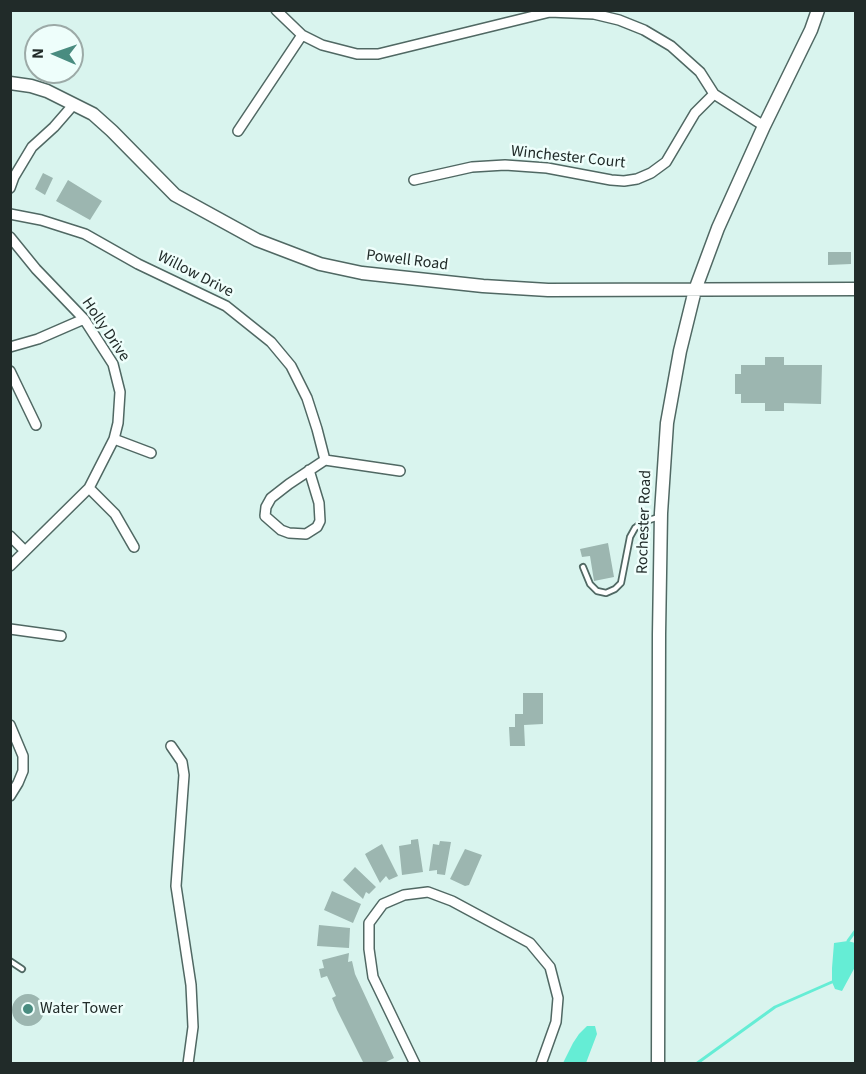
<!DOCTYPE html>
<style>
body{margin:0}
#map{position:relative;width:866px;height:1074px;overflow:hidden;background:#d9f4ee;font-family:"Source Sans 3",sans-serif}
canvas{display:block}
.frame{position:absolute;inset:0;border:12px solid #212b29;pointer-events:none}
.north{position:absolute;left:24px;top:24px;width:60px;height:60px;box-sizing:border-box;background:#eefefb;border:2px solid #9caaa7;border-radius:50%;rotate:272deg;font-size:16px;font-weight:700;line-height:24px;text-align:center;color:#212b29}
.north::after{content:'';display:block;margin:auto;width:21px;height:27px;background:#498c80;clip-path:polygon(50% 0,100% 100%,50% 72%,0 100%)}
</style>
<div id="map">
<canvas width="866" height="1074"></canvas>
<div class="frame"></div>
<div class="north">N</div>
</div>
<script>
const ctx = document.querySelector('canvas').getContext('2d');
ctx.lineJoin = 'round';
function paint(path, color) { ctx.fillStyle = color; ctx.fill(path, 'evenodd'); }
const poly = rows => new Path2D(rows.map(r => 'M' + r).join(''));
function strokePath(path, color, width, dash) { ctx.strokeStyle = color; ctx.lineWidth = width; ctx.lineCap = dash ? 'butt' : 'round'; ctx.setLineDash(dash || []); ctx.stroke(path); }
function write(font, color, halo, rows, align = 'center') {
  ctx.font = font + ' "Source Sans 3",sans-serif'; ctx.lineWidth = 5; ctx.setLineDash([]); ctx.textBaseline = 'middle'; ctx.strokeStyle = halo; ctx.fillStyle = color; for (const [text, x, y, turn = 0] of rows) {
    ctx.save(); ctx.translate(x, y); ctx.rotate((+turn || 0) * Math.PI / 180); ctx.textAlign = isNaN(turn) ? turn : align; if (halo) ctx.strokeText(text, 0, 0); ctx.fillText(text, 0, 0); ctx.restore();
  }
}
paint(poly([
 [848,941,855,943,855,967,842,991,835,989,832,982,832,968,834,943],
 [587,1026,595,1026,597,1034,586,1063,563,1063,573,1043,579,1034]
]), '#65edd5');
strokePath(poly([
 [848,941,856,930],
 [696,1064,775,1007,832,982]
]), '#65edd5', 3);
paint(poly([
 [43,173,53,178,45,195,35,189],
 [68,180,102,201,90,220,56,201],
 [828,252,851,252,851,264,828,265],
 [765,357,784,357,784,365,822,365,821,404,784,403,784,411,765,411,765,403,741,403,741,394,735,394,735,374,741,374,741,365,765,365],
 [608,543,614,577,594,581,590,556,582,557,580,549],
 [523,693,543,693,543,724,524,725,525,746,510,746,509,727,515,727,515,714,523,714],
 [418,839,423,872,402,875,399,846,411,844,411,840],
 [440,841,451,842,445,875,437,874,437,870,429,871,433,844,439,845],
 [382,844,398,876,389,880,386,876,380,883,365,854],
 [465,849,482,855,469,885,465,886,450,879],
 [355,867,376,887,369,894,366,892,363,899,343,880],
 [332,891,361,904,353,923,324,910],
 [319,925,350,928,349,948,317,946],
 [349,953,348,962,352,961,355,974,394,1058,382,1064,364,1064,337,1010,332,998,336,996,327,976,321,978,319,969,324,968,322,960],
 '12 1010a16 16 0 1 1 32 0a16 16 0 1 1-32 0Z'
]), '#9cb6b0');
const service = poly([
 [583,567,590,584,597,591,606,593,615,589,621,583,630,537,635,528,643,522,659,517],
 [10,961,22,969]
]);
const minor = poly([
 [276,10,302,35,322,45,357,54,378,54,550,12,594,14,619,20,644,30,671,46,700,72,714,94,764,126],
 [238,131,302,35],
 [414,180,472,167,505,165,547,168,611,180,624,181,637,179,651,173,666,162,695,113,714,94],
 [10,188,14,177,32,147,54,127,74,104],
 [10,214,41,220,85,234,138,264,226,306,271,342,291,366,307,398,317,429,325,460],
 [10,237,36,269,84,319,113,364,120,392,118,423,114,439,89,488,10,566],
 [10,347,38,339,84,319],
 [10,371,36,425],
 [114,439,151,453],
 [325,460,400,471],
 [309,470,319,503,320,521,317,527,306,534,289,533,281,530,265,516,266,507,271,498,289,484,325,460],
 [89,488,115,514,134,547],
 [10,536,25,551],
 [10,629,61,636],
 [10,725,23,756,23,771,18,783,10,796],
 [171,746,182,762,184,775,176,886,191,985,193,1027,188,1064],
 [415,1064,373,977,369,949,369,923,383,904,404,895,428,892,452,901,530,943,550,967,558,998,556,1022,541,1064]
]);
const tertiary = poly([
 [10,83,31,86,47,91,93,114,112,131,175,195,257,240,320,264,362,273,483,286,548,290,856,289],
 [658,1064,659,634,661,513,667,423,680,351,695,290,718,228,764,126,811,30,818,10]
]);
strokePath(service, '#506863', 8);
strokePath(minor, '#506863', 12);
strokePath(tertiary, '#506863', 15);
strokePath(service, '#fff', 4.5);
strokePath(minor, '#fff', 9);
strokePath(tertiary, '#fff', 12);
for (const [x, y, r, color] of [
 [28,1009,6,"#498c80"]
]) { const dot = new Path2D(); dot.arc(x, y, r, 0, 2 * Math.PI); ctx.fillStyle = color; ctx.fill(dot); strokePath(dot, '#eefefb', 2); }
write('16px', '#212b29', '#eefefb', [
 ["Winchester Court",568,158,6],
 ["Powell Road",407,261,7],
 ["Willow Drive",195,275,27],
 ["Holly Drive",105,330,56],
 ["Rochester Road",645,522,-88]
]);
write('16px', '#212b29', '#eefefb', [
 ["Water Tower",40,1009]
], 'left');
</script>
